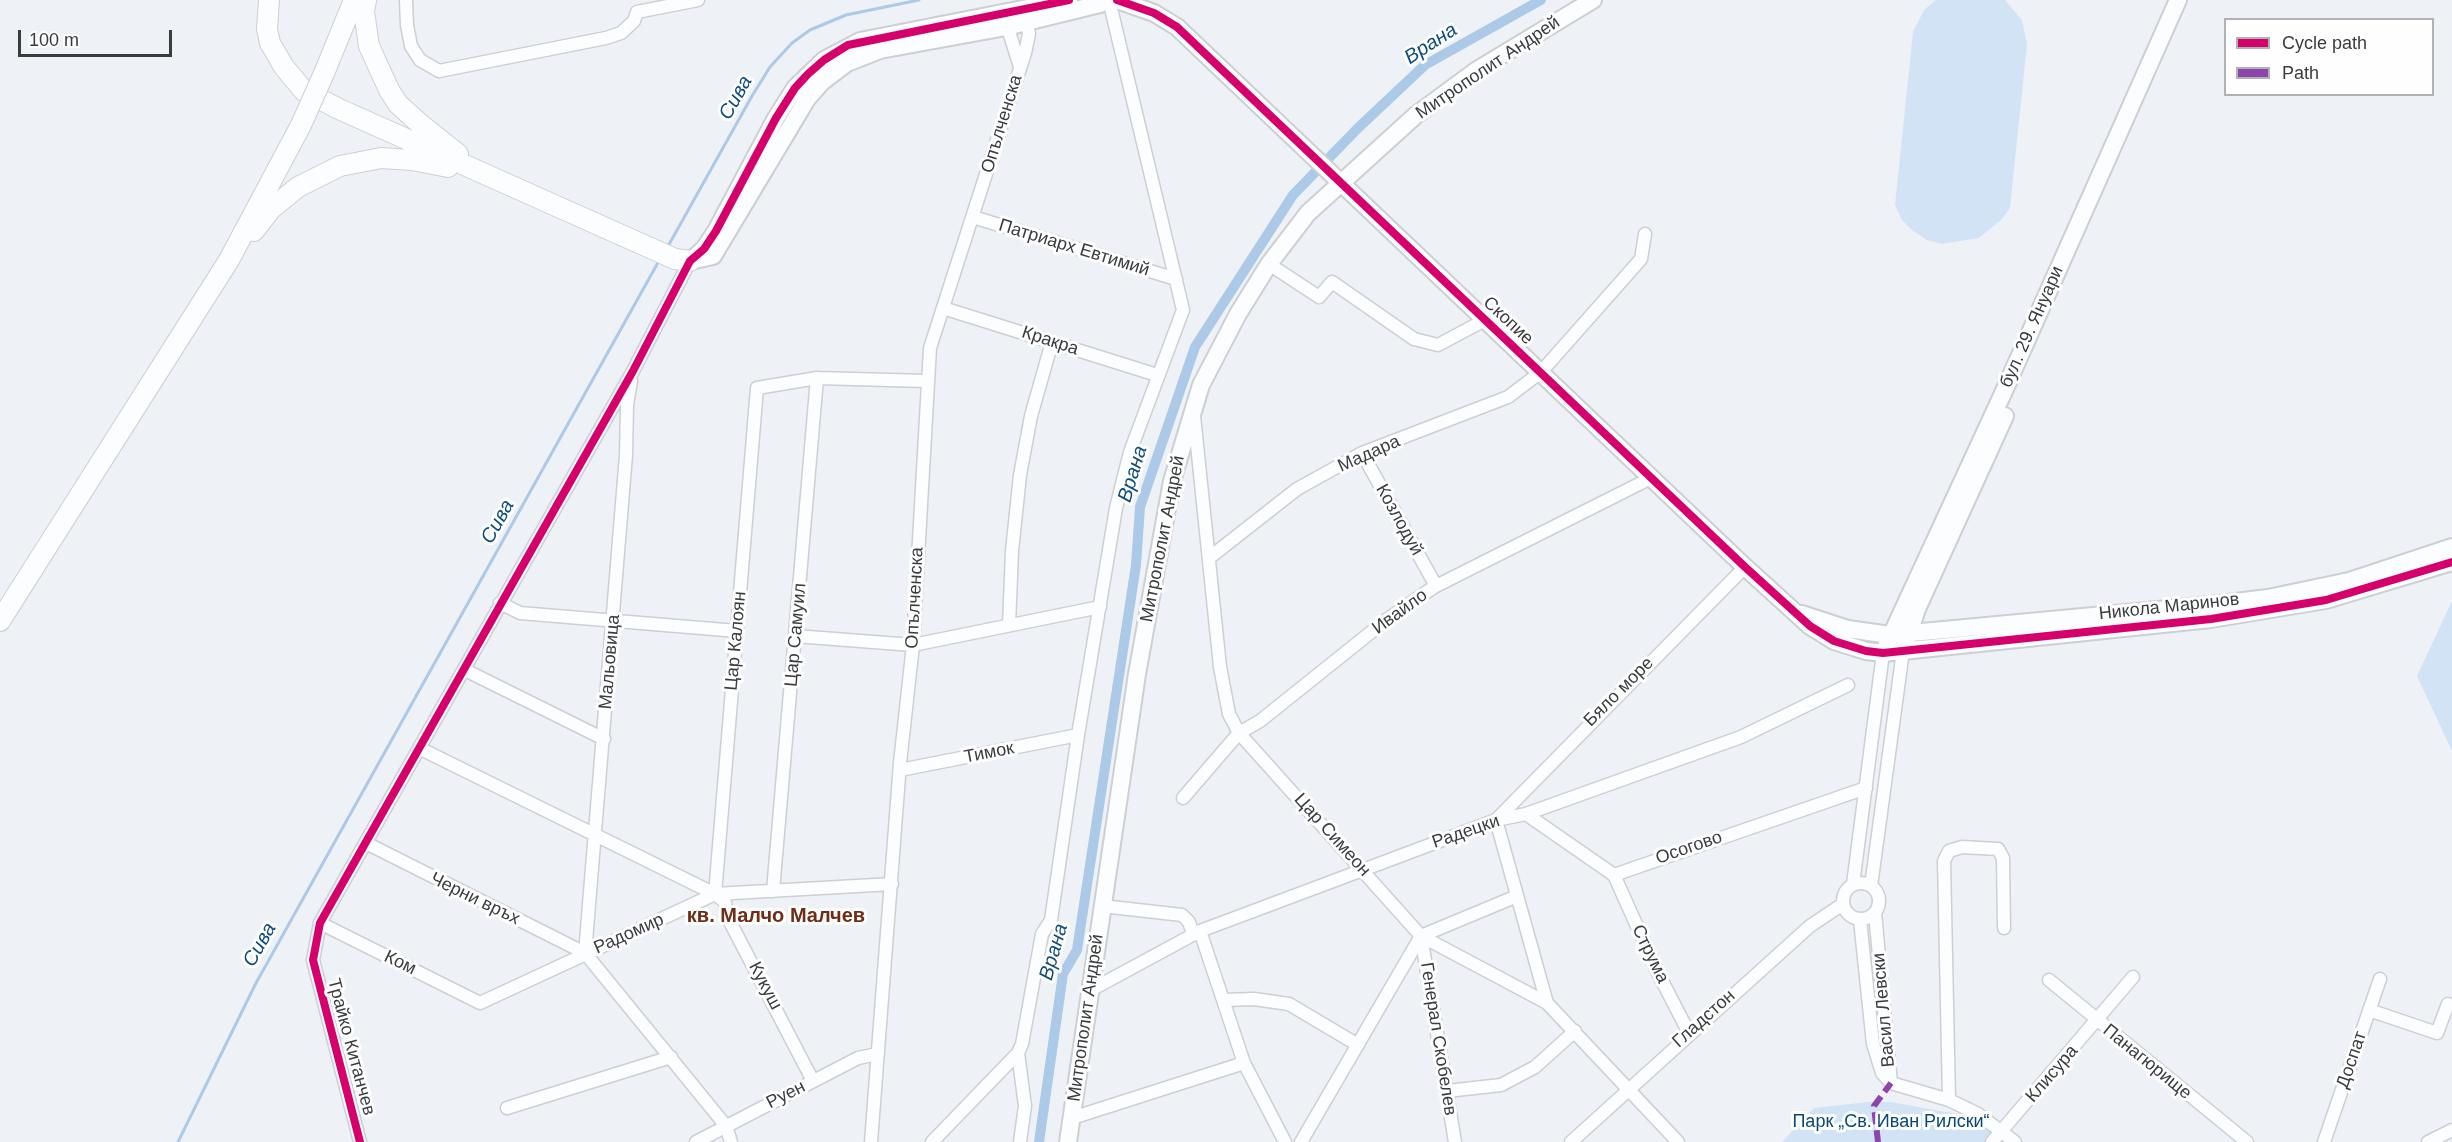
<!DOCTYPE html>
<meta charset="utf-8">
<style>
body{margin:0}
#map{position:relative;width:2452px;height:1142px;overflow:hidden;background:#eef2f6;font-family:Helvetica,sans-serif}
canvas{display:block}
.legend{position:absolute;left:2224px;top:18px;width:210px;height:78px;box-sizing:border-box;background:#fefefe;border:2px solid #b0b1b2;margin:0;padding:8px 10px;list-style:none;font-size:18px;color:#3a3d40}
.legend li{display:flex;align-items:center;gap:12px;height:30px}
.legend b{width:30px;border:2px solid #b0b1b2}
.scale{position:absolute;left:18px;top:30px;width:154px;height:27px;box-sizing:border-box;border:3px solid #3a3d40;border-top:0;padding-left:8px;font-size:18px;line-height:21px;white-space:nowrap;color:#3a3d40;-webkit-text-stroke:4px #fefefe;paint-order:stroke}
</style>
<div id="map">
<canvas width="2452" height="1142"></canvas>
<ul class="legend">
<li><b style="height:8px;background:#d6006c"></b>Cycle path</li>
<li><b style="height:8px;background:#8e44ad"></b>Path</li>
</ul>
<div class="scale">100 m</div>
</div>
<script>
const ctx = document.querySelector('canvas').getContext('2d');
ctx.lineJoin = 'round';
function paint(path, color) { ctx.fillStyle = color; ctx.fill(path, 'evenodd'); }
const poly = rows => new Path2D(rows.map(r => 'M' + r).join(''));
function strokePath(path, color, width, dash) { ctx.strokeStyle = color; ctx.lineWidth = width; ctx.lineCap = dash ? 'butt' : 'round'; ctx.setLineDash(dash || []); ctx.stroke(path); }
function write(font, color, halo, rows, align = 'center') {
  ctx.font = font + ' Helvetica,sans-serif'; ctx.lineWidth = 6; ctx.setLineDash([]); ctx.textBaseline = 'middle'; ctx.strokeStyle = halo; ctx.fillStyle = color; for (const [text, x, y, turn = 0] of rows) {
    ctx.save(); ctx.translate(x, y); ctx.rotate((+turn || 0) * Math.PI / 180); ctx.textAlign = isNaN(turn) ? turn : align; if (halo) ctx.strokeText(text, 0, 0); ctx.fillText(text, 0, 0); ctx.restore();
  }
}
paint(poly([
 [1936,0,2005,0,2022,20,2027,44,2010,208,2002,219,1979,238,1942,244,1927,240,1912,230,1902,220,1895,205,1913,32,1924,10],
 [2452,601,2452,751,2417,676],
 [1868,1102,1891,1102,1968,1116,2000,1140,1998,1142,1782,1142,1814,1108]
]), '#d2e3f5');
strokePath(poly([
 [667,248,752,96,770,67,792,43,810,30,846,15,919,0],
 [178,1142,256,983,660,259]
]), '#acc9e7', 3);
strokePath(poly([
 [1039,1142,1063,974,1077,950,1136,565,1140,507,1195,347,1293,195,1358,128,1425,65,1541,0]
]), '#acc9e7', 10);
const street = poly([
 [406,0,407,25,411,46,420,60,439,71,606,38,621,33,634,21,637,12,698,0],
 [1005,19,1020,67],
 [973,217,1176,279],
 [1269,264,1319,297,1332,282,1414,339,1438,345,1483,321],
 [943,308,1157,375],
 [1194,416,1220,667,1229,714,1239,733,1421,936,1547,1003,1678,1142],
 [1362,453,1436,586],
 [1209,558,1297,489,1362,453,1508,397,1541,372,1641,259,1645,234],
 [500,603,520,613,737,631],
 [1009,625,1012,551,1020,475,1031,416,1052,342],
 [795,636,913,645,1100,607],
 [465,670,604,739],
 [421,749,715,894,725,902,728,918,813,1081],
 [900,770,1078,735],
 [1183,798,1239,733,1260,721,1385,621,1434,587,1653,477],
 [1526,814,1614,875,1866,788],
 [366,843,585,953,726,1126,731,1142],
 [1614,875,1659,975,1689,1033],
 '1843 901a18 18 0 1 1 36 0a18 18 0 1 1-36 0Z',
 [1853,884,1883,653],
 [1871,886,1903,651],
 [773,891,817,378],
 [715,894,757,388,817,378,926,381],
 [1102,906,1182,915,1189,922,1193,934],
 [1875,913,1891,1083],
 [1860,920,1873,1044,1882,1073,1891,1083,1949,1100,1978,1114,2015,1142],
 [320,923,480,1003,715,894,892,884],
 [1200,931,1244,1063,1285,1142],
 [1421,936,1455,1142],
 [585,953,626,455,627,405,631,381],
 [2049,980,2247,1142],
 [1089,991,1200,931,1496,820,1526,814,1741,737,1848,685],
 [1223,1000,1254,999,1289,1004,1358,1045],
 [1547,1003,1496,820,1745,567],
 [2369,1010,2437,1033,2448,1004],
 [1447,1091,1501,1085,1535,1067,1575,1031],
 [1949,1100,1944,861,1949,851,1962,847,1998,849,2003,858,2004,928],
 [507,1108,671,1057],
 [1072,1118,1244,1063],
 [360,1142,313,960,320,923,633,371,690,261],
 [696,1142,858,1058,878,1054],
 [871,1142,900,763,913,645,930,348,1025,53,1029,34,1026,15],
 [932,1142,1018,1053],
 [1020,1142,1025,1106,1018,1053,1022,1044,1042,934,1051,920,1078,735,1116,508,1130,452,1183,310,1109,0],
 [1301,1142,1421,936,1517,896],
 [1571,1142,1810,926,1843,904],
 [1992,1142,2133,977],
 [2324,1142,2380,979],
 [2428,1142,2452,1130]
]);
const secondary = poly([
 [1117,0,1154,13,1177,27,1745,567,1810,626,1834,641,1866,651,1883,653,2211,619,2326,600,2452,562],
 [690,261,713,256,807,99,822,82,847,63,880,50,1006,27,1100,4,1105,0],
 [690,261,704,249,716,231,776,118,795,88,824,60,860,41,1069,0],
 [1802,614,1848,629,1890,635,2211,605,2268,598,2349,581,2452,547],
 [1903,651,1917,609,2005,416],
 [1883,653,2005,389,2178,0],
 [1068,1142,1137,674,1172,481,1201,385,1238,314,1269,264,1308,213,1416,115,1477,70,1593,0]
]);
const primary = poly([
 [269,0,267,29,270,43,284,67,304,91,339,109,675,259,690,261],
 [366,0,364,12,369,46,389,90,398,104,419,123,458,154],
 [325,71,354,0],
 [254,231,271,209,298,187,340,166,381,158,412,160,448,167],
 [0,621,229,260,301,125]
]);
strokePath(street, '#cccfd3', 15);
strokePath(secondary, '#cccfd3', 20);
strokePath(primary, '#cccfd3', 22);
strokePath(street, '#fcfdfe', 12);
strokePath(secondary, '#fcfdfe', 16);
strokePath(primary, '#fcfdfe', 20);
const primaryBridge = poly([
 [301,125,325,71]
]);
strokePath(primaryBridge, '#cccfd3', 22, []);
strokePath(primaryBridge, '#fcfdfe', 20);
strokePath(poly([
 [1878,1142,1874,1106,1891,1083]
]), '#8e44ad', 6, [12, 6]);
strokePath(poly([
 [1117,0,1154,13,1177,27,1745,567,1810,626,1834,641,1866,651,1883,653,2211,619,2326,600,2452,562],
 [360,1142,313,960,320,923,633,371,690,261,704,249,716,231,776,118,795,88,808,74,824,60,848,45,1069,0]
]), '#d6006c', 8);
write('18px', '#3a3d40', '#fefefe', [
 ["Митрополит Андрей",1488,68,-34],
 ["Опълченска",1002,124,-73],
 ["Патриарх Евтимий",1074,248,17],
 ["Скопие",1508,321,43],
 ["бул. 29. Януари",2032,327,-66],
 ["Кракра",1050,341,18],
 ["Мадара",1369,454,-24],
 ["Козлодуй",1399,520,61],
 ["Митрополит Андрей",1163,539,-79],
 ["Опълченска",915,598,-87],
 ["Никола Маринов",2169,607,-6],
 ["Ивайло",1400,612,-36],
 ["Цар Самуил",796,635,-85],
 ["Цар Калоян",736,641,-85],
 ["Мальовица",610,662,-85],
 ["Бяло море",1619,692,-45],
 ["Тимок",989,753,-11],
 ["Радецки",1466,832,-19],
 ["Цар Симеон",1332,835,48],
 ["Осогово",1689,848,-19],
 ["Черни връх",475,899,26],
 ["Радомир",629,934,-24],
 ["Струма",1650,954,64],
 ["Ком",400,963,26],
 ["Кукуш",765,986,62],
 ["Васил Левски",1884,1010,-95],
 ["Митрополит Андрей",1086,1018,-82],
 ["Гладстон",1704,1019,-42],
 ["Генерал Скобелев",1438,1039,81],
 ["Трайко Китанчев",351,1047,75],
 ["Доспат",2352,1060,-71],
 ["Панагюрище",2147,1062,39],
 ["Клисура",2052,1074,-49],
 ["Руен",786,1095,-27]
]);
write('18px', '#06487a', '#fefefe', [
 ["Парк „Св. Иван Рилски“",1891,1122]
]);
write('italic 20px', '#0e4d7f', '#fefefe', [
 ["Врана",1431,44,-33],
 ["Сива",736,98,-61],
 ["Врана",1133,474,-73],
 ["Сива",498,522,-61],
 ["Сива",260,945,-61],
 ["Врана",1054,952,-74]
]);
write('bold 20px', '#6f2d17', '#fefefe', [
 ["кв. Малчо Малчев",776,916]
]);
</script>
